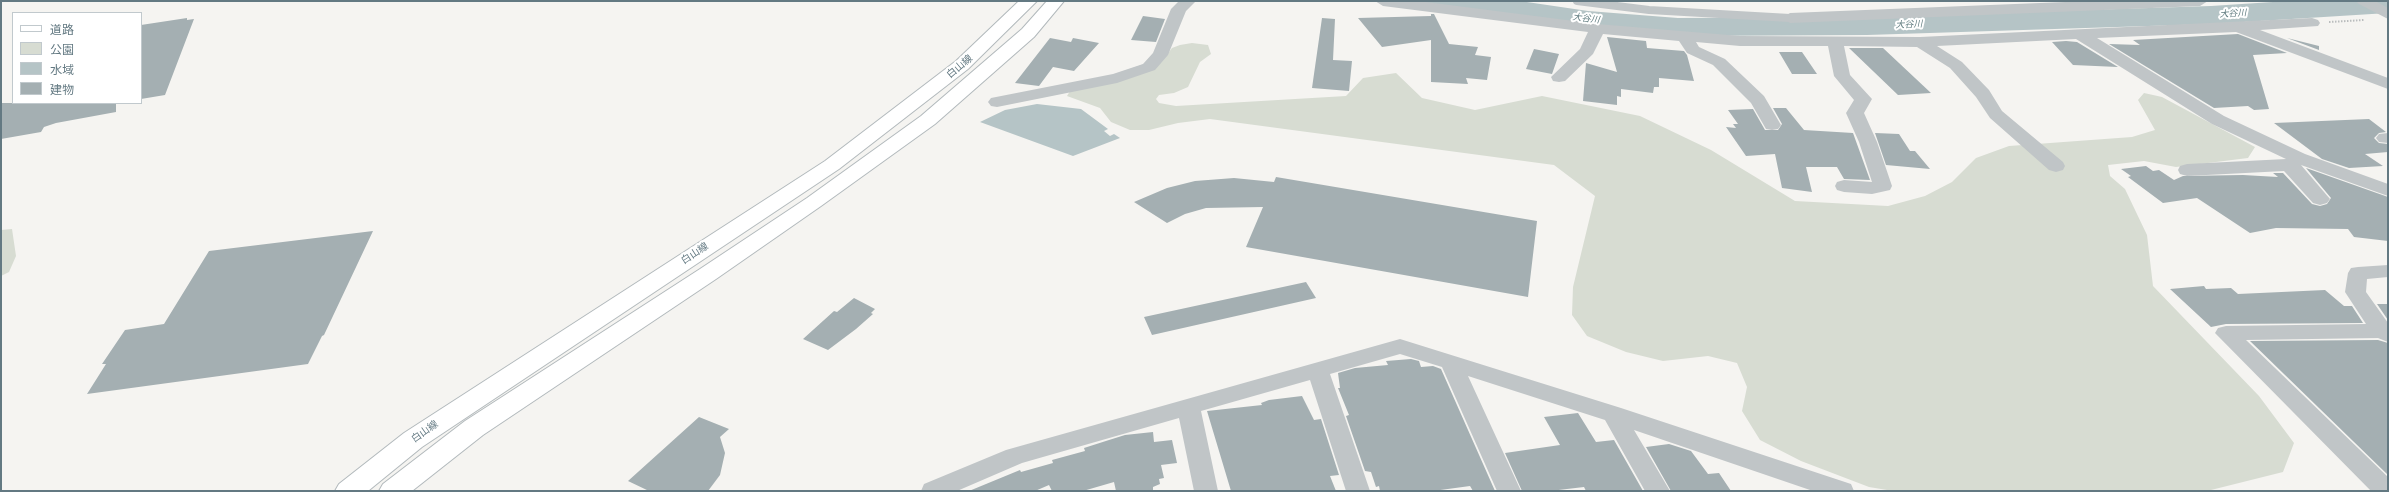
<!DOCTYPE html>
<meta charset="utf-8">
<style>
body{margin:0}
#map{position:relative;width:2389px;height:492px;overflow:hidden;background:#f5f4f1;font-family:"Roboto Condensed","Noto Sans JP",sans-serif}
canvas{display:block}
.frame{position:absolute;inset:0;border:2px solid #637982;pointer-events:none}
.legend{position:absolute;left:12px;top:12px;width:130px;height:92px;box-sizing:border-box;background:#fff;border:1px solid #c1c9cd;margin:0;padding:5px 7px;list-style:none;font-size:12px;color:#637982}
.legend li{display:flex;align-items:center;gap:8px;height:20px}
.legend b{width:20px;border:1px solid #c1c9cd}
</style>
<div id="map">
<canvas width="2389" height="492"></canvas>
<div class="frame"></div>
<ul class="legend">
<li><b style="height:5px;background:#fff"></b>道路</li>
<li><b style="height:11px;background:#d7dcd2"></b>公園</li>
<li><b style="height:11px;background:#b5c4c6"></b>水域</li>
<li><b style="height:11px;background:#a4afb2"></b>建物</li>
</ul>
</div>
<script>
const ctx = document.querySelector('canvas').getContext('2d');
ctx.lineJoin = 'round';
function paint(path, color) { ctx.fillStyle = color; ctx.fill(path, 'evenodd'); }
const poly = rows => new Path2D(rows.map(r => 'M' + r).join(''));
function strokePath(path, color, width, dash) { ctx.strokeStyle = color; ctx.lineWidth = width; ctx.lineCap = dash ? 'butt' : 'round'; ctx.setLineDash(dash || []); ctx.stroke(path); }
function write(font, color, halo, rows, align = 'center') {
  ctx.font = font + ' "Roboto Condensed","Noto Sans JP",sans-serif'; ctx.lineWidth = 4; ctx.setLineDash([]); ctx.textBaseline = 'middle'; ctx.strokeStyle = halo; ctx.fillStyle = color; for (const [text, x, y, turn = 0] of rows) {
    ctx.save(); ctx.translate(x, y); ctx.rotate((+turn || 0) * Math.PI / 180); ctx.textAlign = isNaN(turn) ? turn : align; if (halo) ctx.strokeText(text, 0, 0); ctx.fillText(text, 0, 0); ctx.restore();
  }
}
paint(poly([
 [1192,43,1208,45,1211,54,1200,62,1188,87,1174,93,1159,95,1156,99,1159,103,1176,106,1346,96,1363,78,1396,73,1422,98,1475,110,1542,96,1640,116,1711,150,1795,201,1888,206,1925,196,1952,182,1976,158,2009,146,2132,137,2155,130,2138,100,2144,93,2162,97,2255,147,2248,158,2176,167,2144,161,2108,165,2110,176,2125,189,2147,235,2153,286,2259,396,2294,443,2283,472,2207,491,1893,491,1869,487,1801,461,1760,440,1742,411,1747,387,1737,363,1708,356,1663,361,1626,352,1587,336,1572,315,1573,287,1595,196,1554,165,1210,119,1178,123,1149,130,1130,130,1111,122,1100,108,1067,96,1070,91,1166,56,1172,48,1180,45],
 [12,229,16,256,9,272,1,276,1,230]
]), '#d7dcd2');
paint(poly([
 [1037,104,1081,109,1108,129,1104,131,1110,136,1114,134,1120,138,1073,156,980,122,1005,110]
]), '#b5c4c6');
paint(poly([
 [1417,1,1520,1,1588,11,1678,18,1867,17,2211,6,2288,1,2388,1,2388,13,2211,24,1867,35,1678,36,1588,29,1491,15,1432,10,1421,7,1417,1]
]), '#b5c4c6');
paint(poly([
 [1431,14,1434,14,1449,44,1478,47,1475,55,1491,57,1487,80,1466,78,1468,84,1431,82,1431,40,1382,47,1358,18,1431,16],
 [1143,16,1165,19,1156,42,1131,40],
 [187,18,187,20,194,19,165,95,141,99,141,25],
 [1322,18,1335,19,1333,60,1352,61,1349,91,1312,88],
 [2238,34,2287,53,2253,55,2269,109,2254,110,2248,106,2214,108,2109,44,2140,45,2133,40],
 [1607,37,1646,41,1647,48,1684,51,1687,55,1694,81,1659,78,1659,87,1654,87,1653,93,1621,89,1621,97,1617,96,1617,105,1583,101,1586,63,1617,72],
 [1050,38,1071,42,1073,38,1099,43,1074,71,1053,67,1039,86,1015,83],
 [2287,38,2319,46,2319,50],
 [2066,41,2077,42,2118,67,2073,65,2052,42],
 [1849,48,1883,48,1931,93,1898,95],
 [1534,49,1559,54,1552,74,1526,69],
 [1779,52,1802,52,1817,74,1792,74],
 [1,103,116,103,116,112,56,123,44,127,41,132,1,139],
 [1773,108,1786,108,1804,130,1853,133,1870,180,1844,179,1837,167,1806,167,1812,192,1782,188,1775,154,1746,156,1726,127,1736,128,1733,124,1738,124,1728,110,1753,109,1765,130,1778,130,1782,124],
 [2369,119,2386,132,2379,133,2374,138,2379,143,2388,144,2388,152,2365,154,2383,166,2349,168,2322,159,2274,123],
 [1875,133,1899,134,1910,151,1915,151,1930,169,1886,165],
 [2146,166,2153,171,2159,170,2174,180,2183,176,2243,175,2278,177,2273,173,2283,173,2312,204,2320,206,2327,204,2331,198,2306,168,2388,197,2388,241,2354,237,2348,229,2276,228,2250,233,2197,198,2163,203,2128,177,2131,176,2121,169],
 [1276,177,1537,221,1528,297,1246,247,1263,207,1206,208,1185,214,1167,223,1134,202,1167,188,1195,181,1234,178,1274,182],
 [373,231,324,335,322,336,308,364,87,394,106,364,102,364,125,330,164,324,209,251],
 [1306,282,1316,298,1152,335,1144,317],
 [2204,286,2206,289,2231,288,2238,294,2325,290,2344,306,2352,306,2363,323,2226,324,2211,327,2170,289],
 [854,298,875,309,871,313,873,314,856,329,828,350,803,339,834,311,837,312],
 [2377,304,2388,304,2388,320],
 [2378,340,2388,343,2388,475,2250,341],
 [1411,359,1419,361,1421,367,1433,366,1441,369,1495,491,1473,491,1470,486,1433,491,1380,491,1379,486,1376,487,1371,472,1365,471,1346,416,1349,415,1338,388,1340,388,1338,373,1355,368,1388,365,1386,361],
 [1302,396,1314,420,1321,419,1339,475,1330,476,1336,491,1231,491,1207,411,1262,405,1261,403,1269,400],
 [1578,413,1596,442,1614,440,1643,491,1586,491,1584,487,1550,491,1522,491,1505,453,1560,445,1544,417],
 [699,417,729,429,720,437,725,453,720,475,708,491,649,491,628,481],
 [1153,432,1154,442,1172,440,1177,463,1161,465,1164,478,1159,479,1160,484,1153,487,1153,490,1116,491,1114,482,1083,491,1052,491,1049,485,1035,491,969,491,1020,470,1021,472,1053,463,1052,460,1085,451,1084,448,1109,440,1125,435],
 [1669,444,1691,451,1708,474,1719,473,1731,491,1671,491,1646,447]
]), '#a4afb2');
const secondary = poly([
 [1019,1,1037,1,968,69,839,169,422,447,368,491,335,491,339,484,404,433,825,161,956,61,1019,1],
 [1047,1,1064,1,1034,37,935,124,821,206,716,279,483,435,412,491,379,491,383,484,465,421,700,269,807,198,921,116,1022,29,1047,1]
]);
strokePath(secondary, '#b2b9bc', 2);
strokePath(poly([
 [2329,22,2364,20]
]), '#babdbe', 2, [1.5, 1.5]);
strokePath(poly([
 [1577,1,1649,10,1790,18]
]), '#c0c5c7', 8);
paint(poly([
 [1179,1,1196,1,1186,11,1168,55,1155,70,1117,83,997,107,991,106,988,102,991,98,1113,74,1143,64,1153,53,1171,9,1179,1],
 [1375,1,1418,1,1597,24,1740,36,1920,37,2312,18,2318,20,2320,23,2318,26,2260,30,2388,78,2388,89,2236,32,2097,38,2224,116,2305,154,2388,184,2388,196,2301,165,2330,199,2327,203,2320,205,2313,203,2284,171,2187,176,2180,174,2178,170,2180,166,2187,164,2286,159,2212,124,2076,39,1937,46,1962,62,1989,90,2002,111,2063,162,2065,166,2063,170,2056,172,2049,170,1990,118,1976,97,1950,68,1917,47,1844,46,1850,75,1872,99,1864,113,1877,142,1892,186,1890,190,1872,194,1844,192,1837,190,1835,186,1837,182,1844,180,1872,182,1859,142,1846,113,1854,100,1834,76,1828,46,1740,46,1696,42,1699,47,1725,59,1764,96,1781,125,1778,129,1772,130,1766,129,1751,103,1713,65,1687,53,1679,41,1603,34,1593,54,1565,81,1559,82,1553,81,1551,77,1580,49,1588,32,1383,6,1375,1],
 [2090,1,2208,1,2200,6,1790,23,1782,18,1790,13,2090,1],
 [2356,1,2375,1,2388,8,2388,19,2359,4,2356,1],
 [2388,133,2388,143,2379,142,2376,138,2379,134,2388,133],
 [2388,265,2388,277,2367,279,2366,292,2388,323,2388,342,2378,338,2246,340,2388,477,2388,491,2371,491,2215,333,2218,328,2226,326,2366,324,2345,292,2348,273,2351,268,2358,267,2388,265],
 [1400,339,1621,408,1851,484,1854,491,1813,491,1634,430,1670,491,1645,491,1605,420,1468,376,1521,491,1497,491,1442,367,1400,354,1330,374,1370,491,1346,491,1310,380,1201,411,1218,491,1194,491,1179,418,1022,463,957,491,921,491,924,484,1006,450,1400,339]
]), '#c0c5c7');
paint(secondary, '#fff');
write('italic 9px', '#5f7b7f', '#fff', [
 ["大谷川",2233,14,-3],
 ["大谷川",1586,19,7],
 ["大谷川",1909,25,-2]
]);
write('10px', '#637982', '#fff', [
 ["白山線",960,67,-40],
 ["白山線",695,254,-33],
 ["白山線",425,432,-35]
]);
</script>
